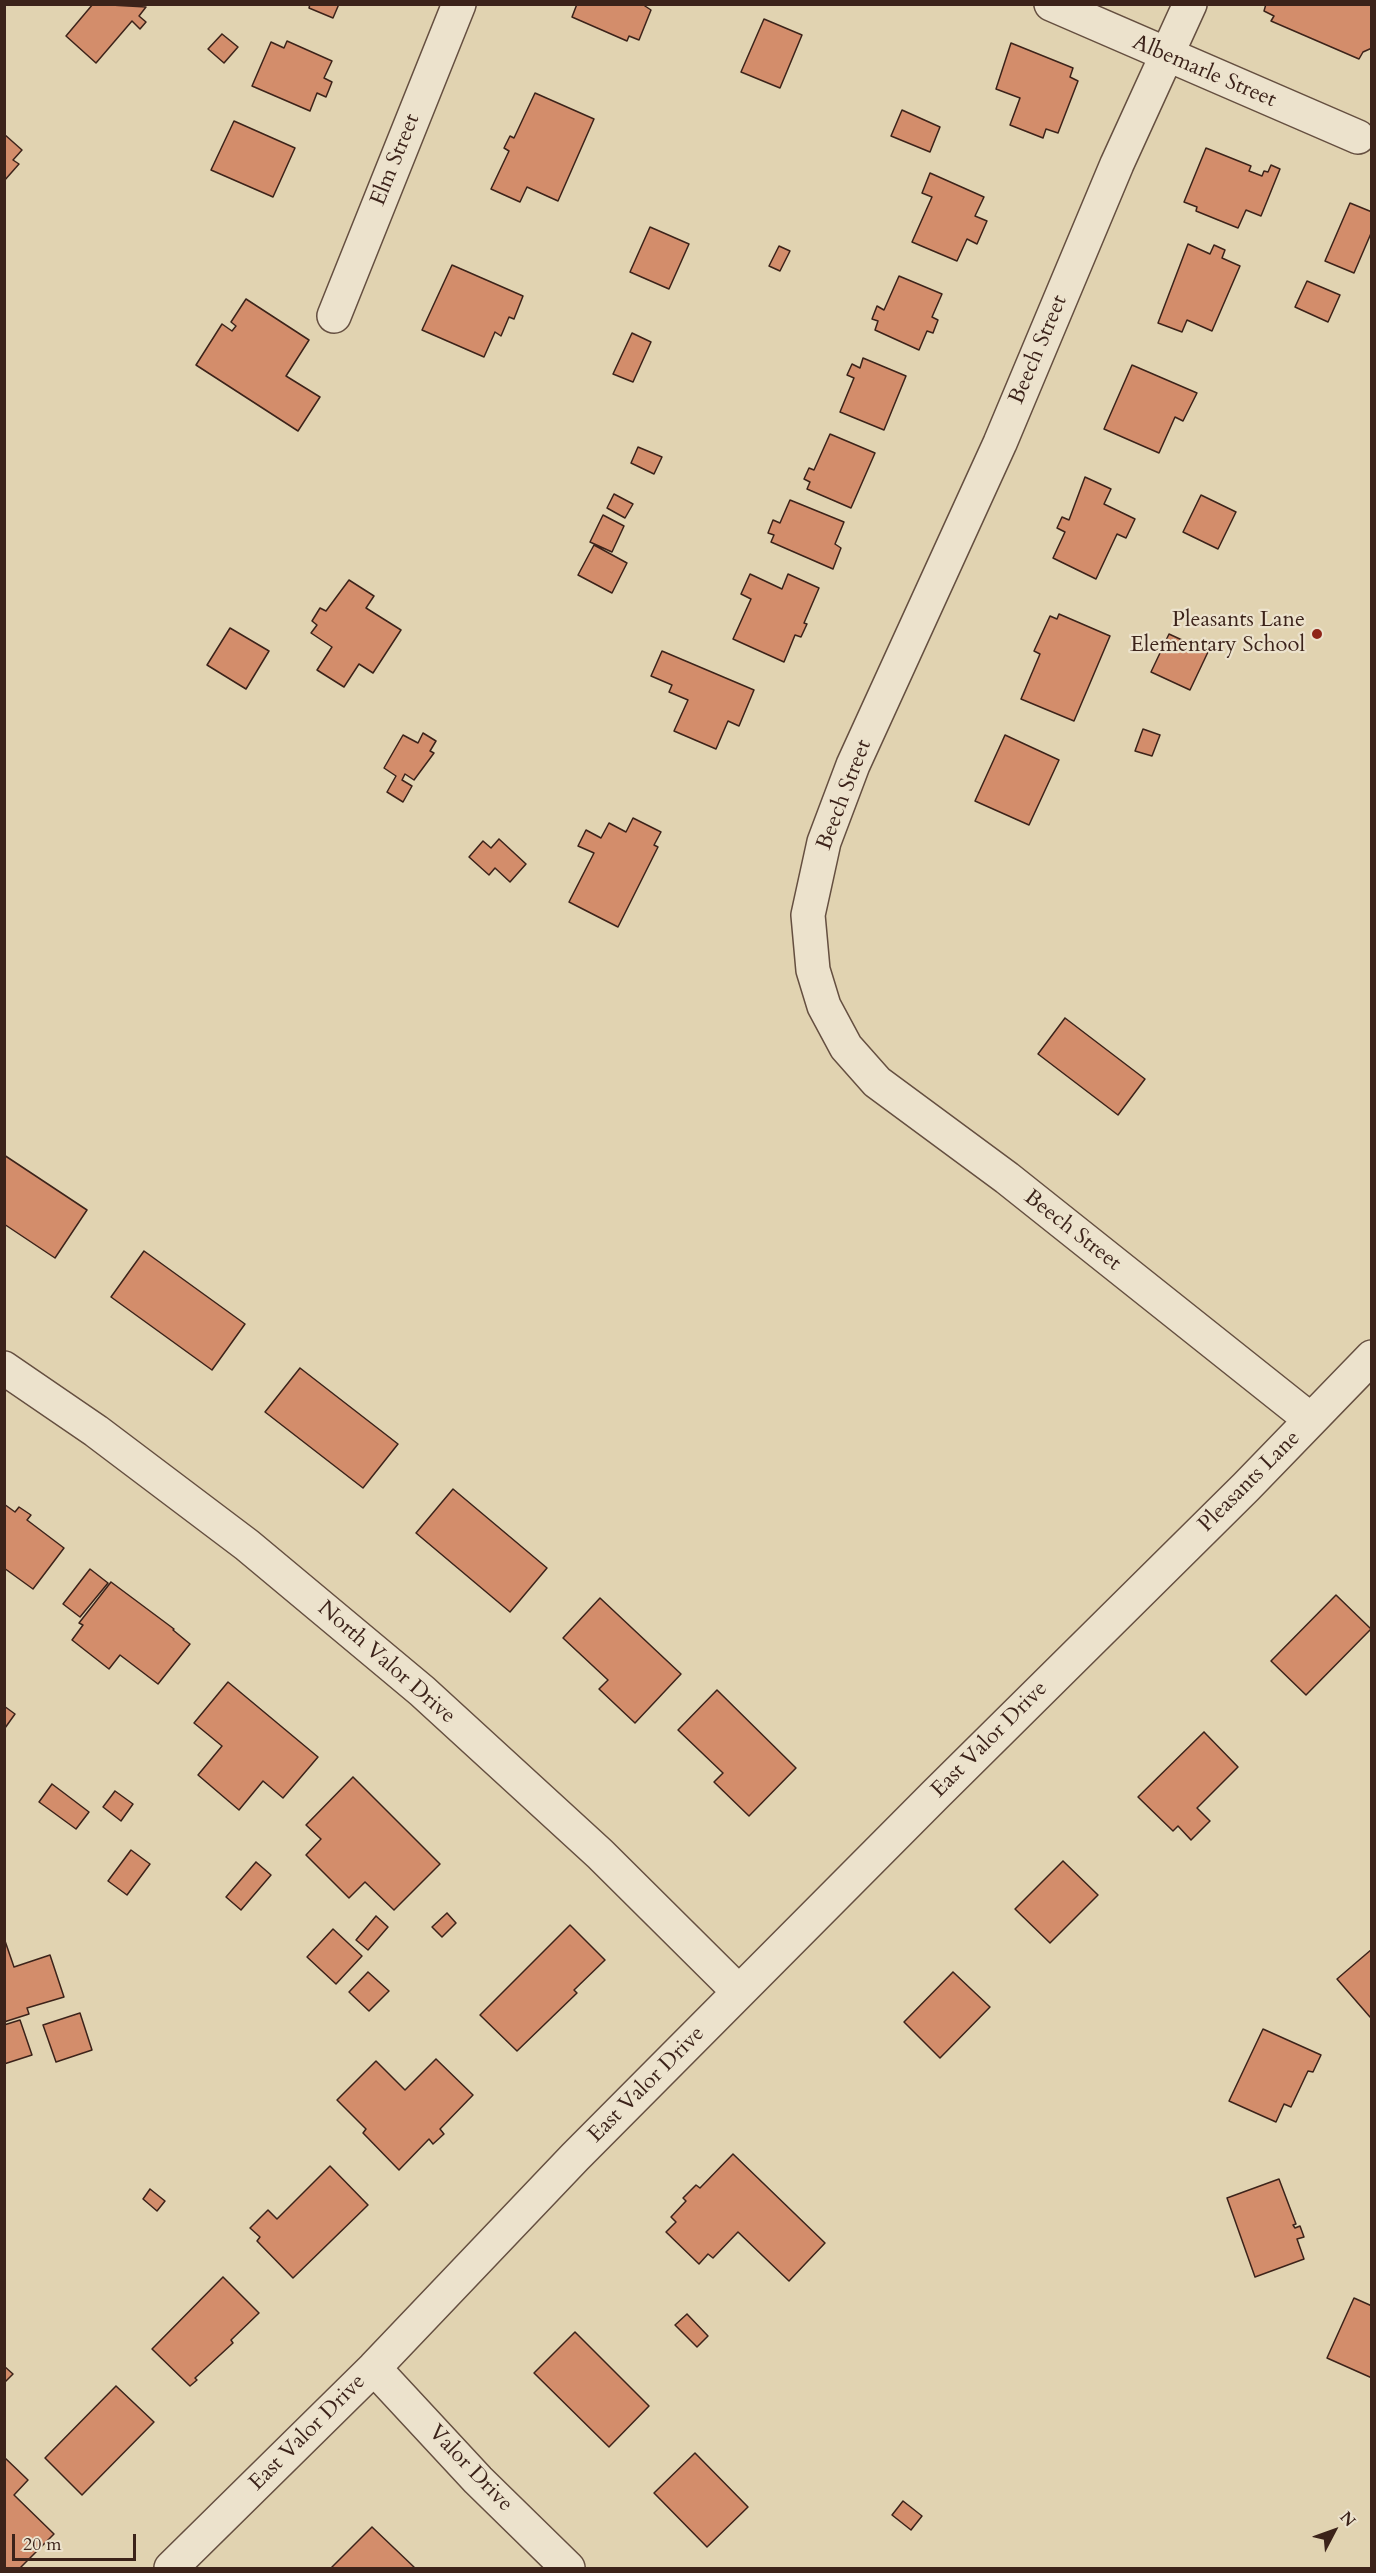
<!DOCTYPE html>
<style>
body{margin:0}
#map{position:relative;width:1376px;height:2573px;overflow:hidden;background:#e1d3b1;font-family:Cardo,serif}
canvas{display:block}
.frame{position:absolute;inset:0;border:6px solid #3c231a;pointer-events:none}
.north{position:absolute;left:1304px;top:2501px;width:60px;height:60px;-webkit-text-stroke:4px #ece2cc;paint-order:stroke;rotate:49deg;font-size:16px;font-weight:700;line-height:24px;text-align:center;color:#3c231a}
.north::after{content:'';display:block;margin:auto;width:21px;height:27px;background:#3c231a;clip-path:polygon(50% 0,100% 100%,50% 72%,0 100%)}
.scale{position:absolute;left:12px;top:2534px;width:124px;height:27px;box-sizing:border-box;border:3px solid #3c231a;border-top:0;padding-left:8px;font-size:18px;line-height:21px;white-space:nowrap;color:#3c231a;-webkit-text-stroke:4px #ece2cc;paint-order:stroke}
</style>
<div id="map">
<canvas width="1376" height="2573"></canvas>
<div class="frame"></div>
<div class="north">N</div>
<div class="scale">20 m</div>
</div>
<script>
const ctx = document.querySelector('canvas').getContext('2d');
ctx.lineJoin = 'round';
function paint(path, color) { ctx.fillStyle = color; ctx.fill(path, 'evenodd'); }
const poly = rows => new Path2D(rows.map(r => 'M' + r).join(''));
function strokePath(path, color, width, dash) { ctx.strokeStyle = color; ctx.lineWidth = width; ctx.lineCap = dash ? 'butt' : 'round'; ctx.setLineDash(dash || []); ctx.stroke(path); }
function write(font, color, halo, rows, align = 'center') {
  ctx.font = font + ' Cardo,serif'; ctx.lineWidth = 4.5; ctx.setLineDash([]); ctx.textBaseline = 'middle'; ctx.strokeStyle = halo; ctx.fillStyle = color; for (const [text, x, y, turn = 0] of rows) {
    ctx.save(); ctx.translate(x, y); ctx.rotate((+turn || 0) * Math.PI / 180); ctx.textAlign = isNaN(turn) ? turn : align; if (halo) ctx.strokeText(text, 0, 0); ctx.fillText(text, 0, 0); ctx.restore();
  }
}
const building = poly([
 [93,4,146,7,139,16,146,22,140,29,132,21,96,63,66,36,93,4],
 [310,4,339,4,333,18,309,8,310,4],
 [577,4,642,4,651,10,639,40,629,36,627,41,572,17,577,4],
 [1266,4,1372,4,1372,48,1363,52,1359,59,1271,21,1274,16,1264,11,1266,4],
 [764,19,802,35,780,88,741,72,764,19],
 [222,34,238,47,224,63,208,49,222,34],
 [287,41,332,61,324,78,332,82,326,97,317,93,310,111,252,86,271,42,284,48,287,41],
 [1011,43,1073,68,1070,77,1078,81,1058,133,1046,129,1043,138,1010,125,1020,98,996,89,1011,43],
 [535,93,594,119,558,201,527,187,520,202,491,189,509,151,504,148,510,136,514,138,535,93],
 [902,110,940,127,930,152,891,136,902,110],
 [234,121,295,148,273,197,211,170,234,121],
 [4,134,22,150,13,160,19,164,4,181,4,134],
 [1206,148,1251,166,1249,171,1262,176,1264,171,1268,172,1271,165,1280,169,1261,216,1246,210,1238,228,1196,211,1197,207,1184,202,1206,148],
 [930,173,984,197,975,216,987,221,977,244,967,239,957,261,912,242,932,197,922,193,930,173],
 [1350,203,1372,212,1372,231,1354,273,1325,261,1350,203],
 [650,227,689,244,669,289,630,272,650,227],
 [1188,244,1210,254,1214,245,1225,250,1222,258,1240,266,1212,331,1187,320,1182,332,1158,323,1188,244],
 [779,246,790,251,780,271,769,266,779,246],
 [452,265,523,296,514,319,509,317,501,336,495,332,484,357,422,330,452,265],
 [899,276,942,294,932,317,938,320,933,333,927,331,919,350,875,330,878,321,872,319,877,306,884,310,899,276],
 [1307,281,1340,295,1328,322,1295,307,1307,281],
 [246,299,309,340,286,376,320,397,298,431,196,365,222,324,232,331,236,326,231,322,246,299],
 [632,333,651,342,633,382,613,374,632,333],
 [863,358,906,376,884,430,840,412,854,378,847,375,852,364,860,368,863,358],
 [1132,365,1197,393,1183,421,1175,417,1159,453,1104,429,1132,365],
 [830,434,875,453,851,508,807,489,810,482,804,479,809,468,814,470,830,434],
 [638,447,662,457,654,474,631,463,638,447],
 [1085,477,1111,489,1104,504,1135,519,1126,538,1117,534,1096,579,1053,558,1065,532,1057,528,1062,517,1069,520,1085,477],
 [614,494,633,504,625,518,607,508,614,494],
 [1201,495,1236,512,1218,549,1183,532,1201,495],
 [790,500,844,522,835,544,841,548,833,569,771,542,774,535,768,533,773,520,780,523,790,500],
 [603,515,624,526,612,552,590,542,603,515],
 [594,545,627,563,612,593,578,575,594,545],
 [750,574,782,589,788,574,819,588,804,623,807,624,801,637,795,635,784,662,733,639,751,599,741,594,750,574],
 [349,580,374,596,366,608,401,630,373,673,359,664,344,687,317,670,332,647,311,633,317,625,312,621,320,608,326,611,349,580],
 [1059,614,1110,636,1074,721,1021,699,1040,654,1034,651,1050,616,1057,619,1059,614],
 [230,628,269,651,246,689,207,665,230,628],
 [1169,634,1208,652,1190,690,1151,672,1169,634],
 [662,651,754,690,739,726,728,721,716,749,674,731,688,700,669,692,672,685,651,676,662,651],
 [1143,729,1160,735,1152,756,1135,751,1143,729],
 [423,733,436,741,430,751,434,753,414,780,405,774,402,780,412,786,403,802,387,792,396,776,384,768,403,735,418,743,423,733],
 [1005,735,1059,760,1029,825,975,801,1005,735],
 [633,818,661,832,654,845,658,847,618,927,569,902,594,853,578,846,586,830,601,838,609,823,626,832,633,818],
 [499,839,526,864,510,882,495,868,489,875,469,857,483,841,491,848,499,839],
 [1065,1018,1145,1079,1118,1115,1038,1054,1065,1018],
 [4,1155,87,1210,55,1258,4,1224,4,1155],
 [144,1251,245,1324,212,1370,111,1297,144,1251],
 [300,1368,398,1444,363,1488,265,1412,300,1368],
 [453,1489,547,1568,510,1612,416,1533,453,1489],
 [4,1504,15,1512,19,1507,31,1515,27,1520,64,1548,33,1589,4,1568,4,1504],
 [90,1569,108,1583,80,1617,63,1604,90,1569],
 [111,1582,174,1629,173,1630,190,1644,158,1684,120,1655,109,1669,72,1640,83,1625,79,1623,111,1582],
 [1336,1595,1371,1629,1306,1695,1271,1661,1336,1595],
 [600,1598,681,1674,635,1723,599,1689,608,1680,563,1638,600,1598],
 [228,1682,318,1757,283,1798,263,1781,239,1810,198,1775,222,1746,194,1723,228,1682],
 [717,1690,796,1768,749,1816,714,1782,723,1773,678,1730,717,1690],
 [4,1706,15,1714,5,1728,4,1728,4,1706],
 [1204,1732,1238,1767,1197,1808,1210,1821,1191,1840,1178,1826,1173,1831,1138,1797,1204,1732],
 [353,1777,440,1864,394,1910,365,1882,349,1898,306,1855,321,1839,306,1825,353,1777],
 [52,1784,89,1812,76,1829,39,1802,52,1784],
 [115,1791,133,1804,121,1821,103,1807,115,1791],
 [131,1850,150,1864,127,1895,108,1881,131,1850],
 [1063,1861,1098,1895,1050,1943,1015,1909,1063,1861],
 [256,1862,271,1875,241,1910,226,1897,256,1862],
 [447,1913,456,1923,442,1937,432,1927,447,1913],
 [376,1916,388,1927,368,1950,356,1940,376,1916],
 [570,1925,605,1960,574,1990,577,1993,517,2051,480,2015,570,1925],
 [333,1929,362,1956,336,1984,307,1957,333,1929],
 [4,1938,14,1967,50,1955,64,1997,27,2008,29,2014,4,2022,4,1938],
 [1372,1949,1372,2016,1370,2017,1337,1979,1372,1949],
 [368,1972,389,1991,369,2011,349,1992,368,1972],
 [953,1972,990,2007,940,2058,904,2022,953,1972],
 [80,2013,92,2050,56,2062,43,2025,80,2013],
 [20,2020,32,2055,4,2064,4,2025,20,2020],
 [1263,2029,1321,2055,1313,2072,1308,2071,1291,2107,1284,2104,1276,2122,1229,2101,1263,2029],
 [436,2059,473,2095,440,2129,444,2134,433,2144,429,2139,399,2170,363,2133,366,2129,337,2100,376,2061,405,2090,436,2059],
 [733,2154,825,2243,789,2281,738,2232,713,2258,708,2254,699,2264,666,2232,676,2222,671,2217,686,2201,683,2198,696,2185,700,2188,733,2154],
 [330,2166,368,2205,293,2278,257,2241,260,2237,250,2228,268,2210,277,2219,330,2166],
 [1279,2179,1296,2224,1293,2225,1295,2228,1300,2226,1304,2237,1297,2239,1304,2259,1255,2277,1227,2198,1279,2179],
 [150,2189,165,2201,157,2211,143,2199,150,2189],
 [223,2277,259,2313,231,2340,233,2343,195,2378,197,2380,190,2386,152,2349,223,2277],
 [1354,2298,1372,2306,1372,2378,1327,2358,1354,2298],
 [687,2314,708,2336,697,2347,675,2325,687,2314],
 [575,2332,649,2406,609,2447,534,2373,575,2332],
 [4,2366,13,2374,4,2383,4,2366],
 [116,2386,154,2422,82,2495,45,2458,116,2386],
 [695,2453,748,2507,707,2547,654,2493,695,2453],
 [4,2457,28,2480,14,2495,54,2534,20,2568,4,2568,4,2457],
 [903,2501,922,2516,911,2530,892,2515,903,2501],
 [372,2527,415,2568,331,2568,372,2527]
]);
paint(building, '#d38d6b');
strokePath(building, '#3c231a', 1.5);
const minor = poly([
 [1051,4,1358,137],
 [1190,4,1117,164,1000,443,853,765,824,842,808,915,813,970,824,1006,846,1047,877,1082,1007,1178,1311,1420],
 [334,316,459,4],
 [4,1368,96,1431,247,1545,422,1691,600,1854,739,1992],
 [374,2368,478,2480,568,2568],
 [171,2568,374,2368,575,2157,936,1794,1246,1487,1372,1357]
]);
strokePath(minor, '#654f40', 36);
strokePath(minor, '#ece2cc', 33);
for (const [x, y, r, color] of [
 [1317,634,6,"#8f2418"]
]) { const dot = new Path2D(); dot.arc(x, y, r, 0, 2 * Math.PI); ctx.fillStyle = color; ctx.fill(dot); strokePath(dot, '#ece2cc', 2); }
write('22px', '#3c231a', '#ece2cc', [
 ["Albemarle Street",1204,72,23],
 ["Elm Street",396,160,-68],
 ["Beech Street",1039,350,-67],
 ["Beech Street",845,795,-69],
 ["Beech Street",1072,1231,38],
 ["Pleasants Lane",1250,1482,-45],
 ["North Valor Drive",386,1663,41],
 ["East Valor Drive",990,1740,-45],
 ["East Valor Drive",647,2085,-45],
 ["East Valor Drive",308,2433,-45],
 ["Valor Drive",470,2469,46]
]);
write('22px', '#3c231a', '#ece2cc', [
 ["Pleasants Lane",1305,621],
 ["Elementary School",1305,646]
], 'right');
</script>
